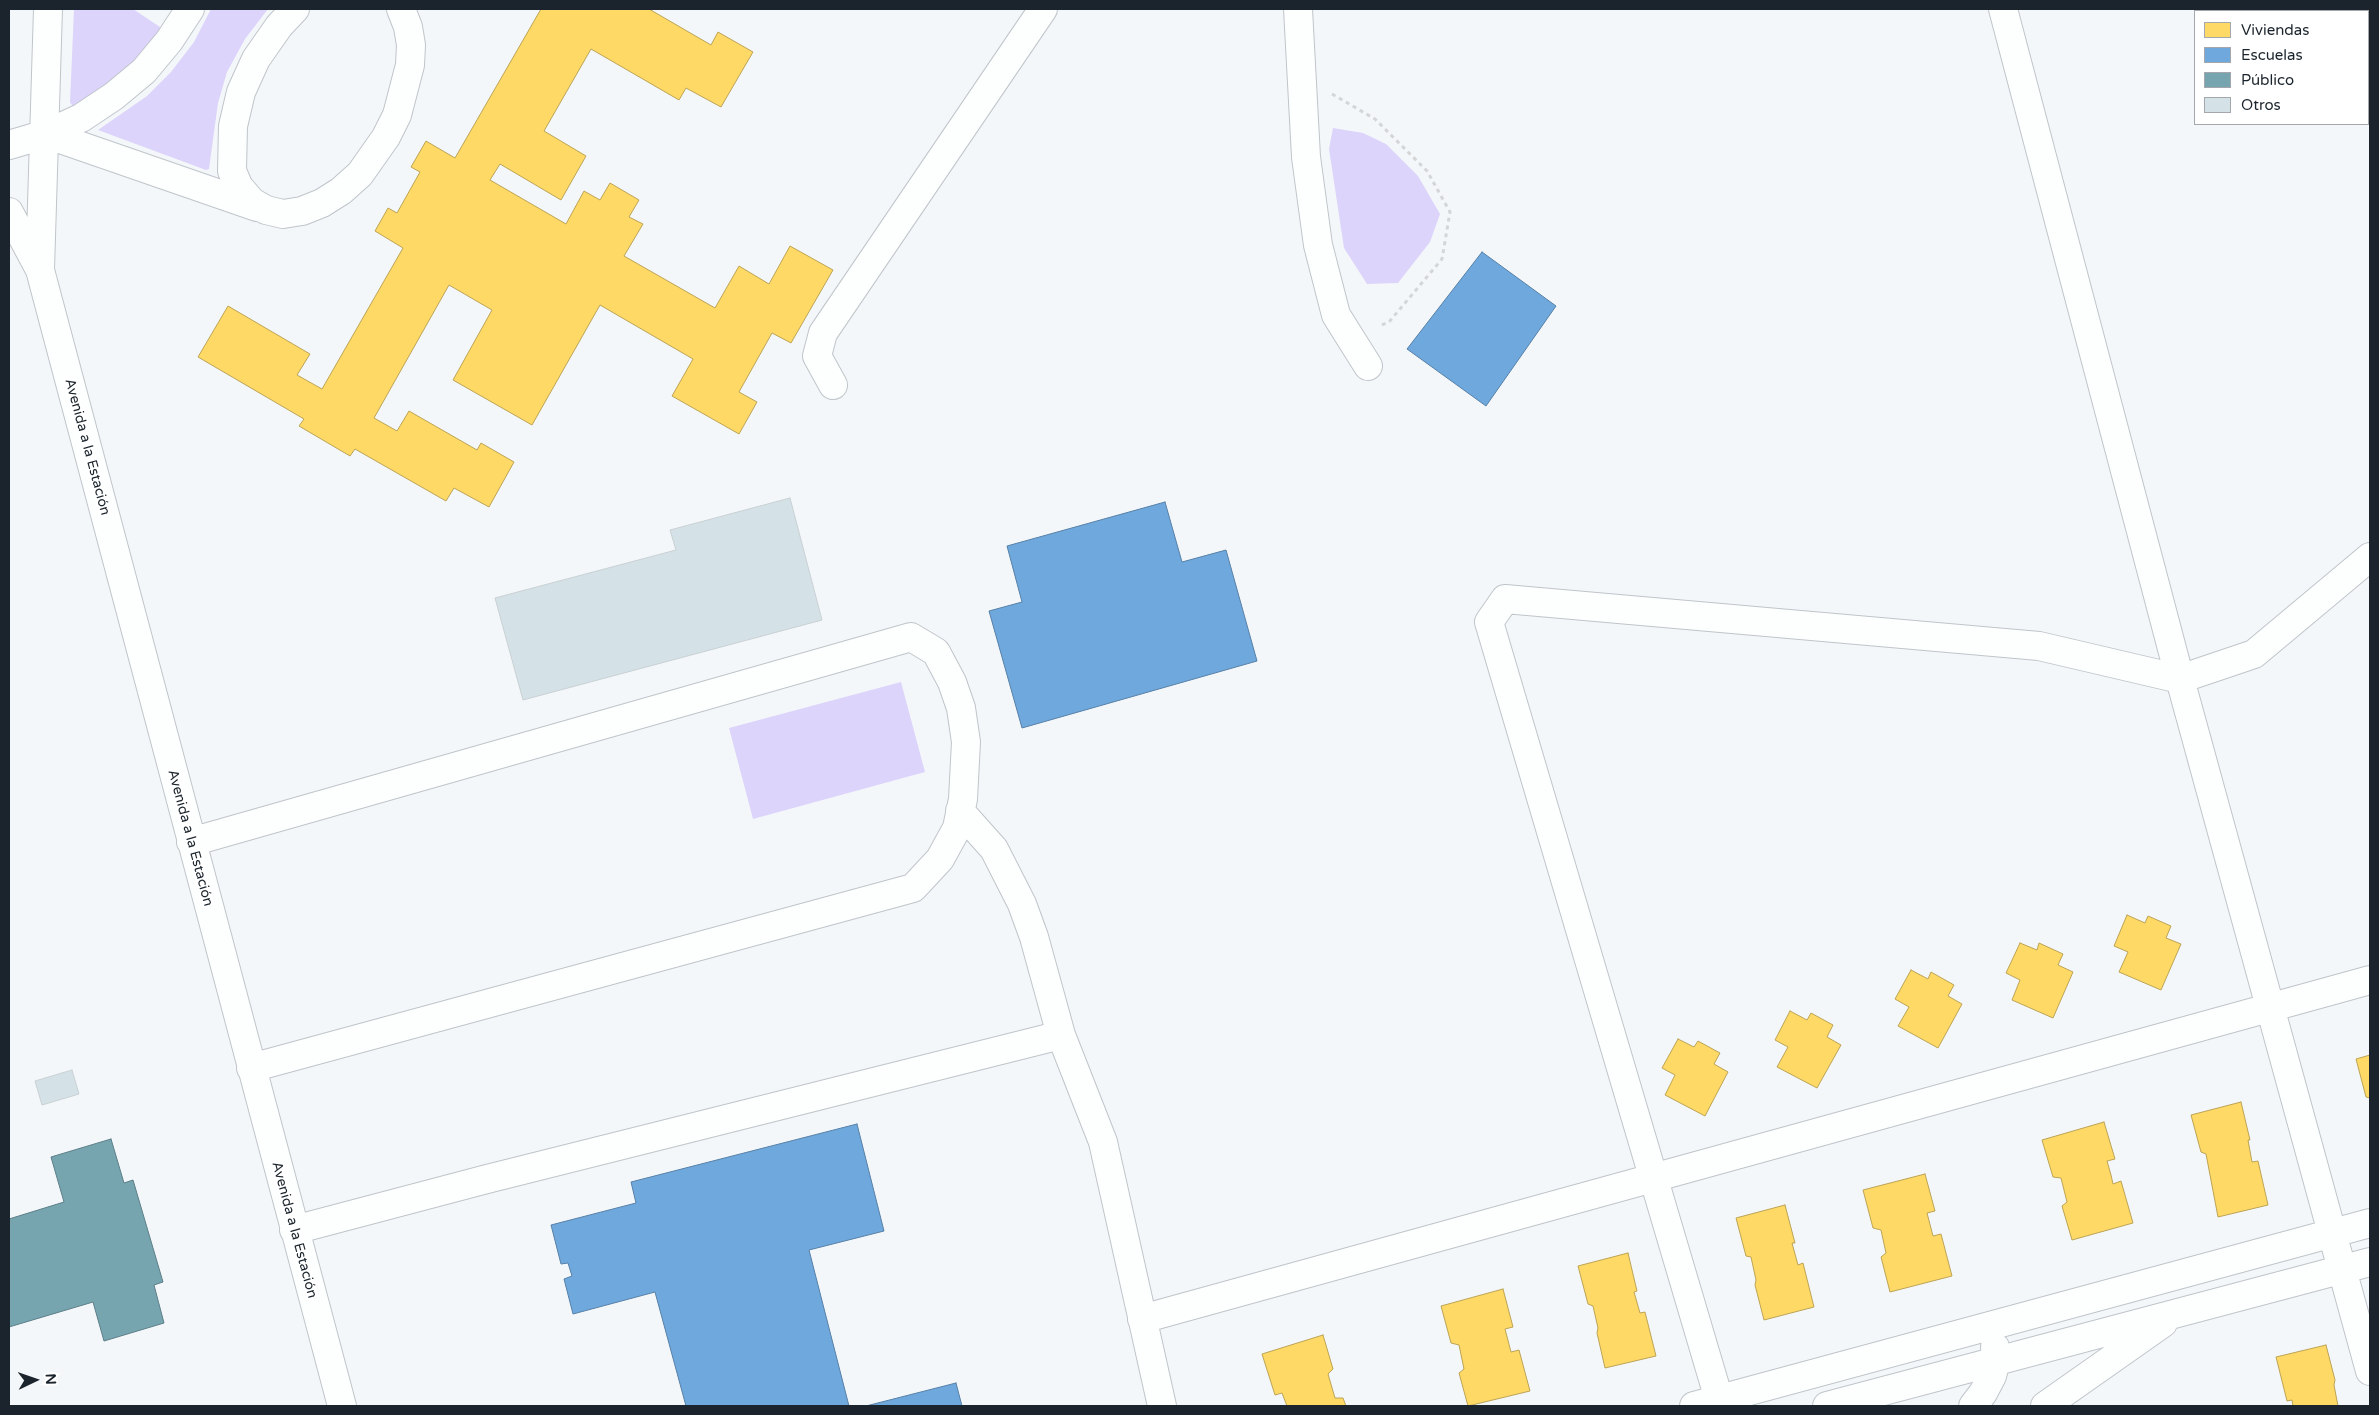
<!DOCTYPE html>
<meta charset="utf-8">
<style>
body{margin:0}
#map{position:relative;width:2379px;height:1415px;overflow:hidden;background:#f4f7fa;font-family:"Varela Round",sans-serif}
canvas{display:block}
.frame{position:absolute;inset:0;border:10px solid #1b242c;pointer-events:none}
.legend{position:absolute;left:2194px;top:10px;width:175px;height:115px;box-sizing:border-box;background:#fff;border:1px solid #a4a7ab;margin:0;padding:6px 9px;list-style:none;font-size:15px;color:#1b242c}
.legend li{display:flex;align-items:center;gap:10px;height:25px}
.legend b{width:25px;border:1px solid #a4a7ab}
.north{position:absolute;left:10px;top:1355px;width:50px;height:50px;-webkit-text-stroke:4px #fff;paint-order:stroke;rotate:87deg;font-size:14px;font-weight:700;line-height:20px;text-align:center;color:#1b242c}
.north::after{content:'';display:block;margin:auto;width:18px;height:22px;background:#1b242c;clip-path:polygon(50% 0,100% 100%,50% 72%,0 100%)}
</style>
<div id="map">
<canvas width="2379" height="1415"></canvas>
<div class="frame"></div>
<ul class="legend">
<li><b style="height:14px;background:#ffd966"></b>Viviendas</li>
<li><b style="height:14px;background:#6fa8dc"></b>Escuelas</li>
<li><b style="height:14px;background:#76a5af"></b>Público</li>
<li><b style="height:14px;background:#d4e2e8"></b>Otros</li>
</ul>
<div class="north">N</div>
</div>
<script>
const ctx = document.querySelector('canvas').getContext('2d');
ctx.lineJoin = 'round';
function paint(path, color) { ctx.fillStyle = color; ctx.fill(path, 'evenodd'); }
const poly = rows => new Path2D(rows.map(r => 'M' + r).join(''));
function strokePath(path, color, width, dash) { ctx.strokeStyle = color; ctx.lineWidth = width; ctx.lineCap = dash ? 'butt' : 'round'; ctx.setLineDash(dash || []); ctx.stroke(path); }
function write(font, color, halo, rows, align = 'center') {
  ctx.font = font + ' "Varela Round",sans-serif'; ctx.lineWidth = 5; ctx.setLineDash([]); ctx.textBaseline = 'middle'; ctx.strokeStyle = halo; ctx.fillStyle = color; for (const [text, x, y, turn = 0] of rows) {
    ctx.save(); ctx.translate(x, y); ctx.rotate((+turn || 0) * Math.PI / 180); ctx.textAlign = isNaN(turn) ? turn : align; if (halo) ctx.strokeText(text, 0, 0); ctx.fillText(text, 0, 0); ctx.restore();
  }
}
paint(poly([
 [74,9,133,9,163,29,146,57,74,109,70,102],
 [211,9,268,9,245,39,227,72,218,103,209,169,206,170,98,130,147,96,171,72,194,42],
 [1333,128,1363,133,1386,144,1418,176,1440,214,1430,242,1398,283,1367,284,1344,248,1329,149],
 [901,682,925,772,753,819,729,728]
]), '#dcd4fa');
const homes = poly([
 [541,9,649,9,711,45,718,32,753,52,721,107,686,88,679,100,591,49,544,131,586,156,561,200,500,164,490,180,566,224,584,191,600,200,610,183,639,200,629,217,643,224,624,256,715,308,739,266,769,284,790,246,833,270,791,343,772,333,739,392,757,402,739,434,672,396,693,359,600,305,532,425,453,380,492,310,449,285,374,418,397,431,409,411,477,450,481,443,514,462,489,507,454,488,446,501,355,449,350,456,299,426,304,419,198,357,228,306,310,354,297,375,322,389,403,248,375,231,388,208,397,213,420,172,411,167,426,141,455,158,541,9],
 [2127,915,2145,923,2148,916,2171,926,2166,938,2181,944,2161,990,2119,972,2128,952,2114,946,2127,915],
 [2020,943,2037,950,2039,943,2063,954,2058,965,2073,972,2053,1018,2012,1000,2020,980,2006,973,2020,943],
 [1911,970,1928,979,1931,972,1954,985,1948,996,1962,1004,1938,1048,1898,1026,1909,1007,1895,999,1911,970],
 [1790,1011,1807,1020,1811,1013,1833,1025,1827,1037,1841,1045,1817,1088,1777,1067,1788,1047,1775,1040,1790,1011],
 [1678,1039,1694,1047,1698,1041,1720,1053,1714,1064,1728,1072,1705,1116,1665,1095,1675,1075,1662,1068,1678,1039],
 [2370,1055,2370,1098,2366,1097,2356,1059,2370,1055],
 [2241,1102,2250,1140,2248,1140,2252,1162,2258,1161,2268,1205,2218,1217,2206,1154,2201,1152,2191,1115,2241,1102],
 [2104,1122,2115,1159,2107,1161,2111,1175,2113,1184,2121,1181,2133,1223,2072,1240,2062,1206,2067,1202,2061,1178,2053,1177,2042,1140,2104,1122],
 [1925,1174,1935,1211,1927,1213,1933,1236,1941,1234,1952,1276,1890,1292,1881,1257,1886,1253,1881,1230,1873,1228,1863,1190,1925,1174],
 [1785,1205,1795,1243,1792,1243,1798,1265,1803,1263,1814,1307,1764,1320,1755,1285,1756,1280,1751,1257,1746,1256,1736,1218,1785,1205],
 [1628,1253,1637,1291,1634,1292,1640,1313,1645,1312,1656,1356,1605,1368,1597,1333,1598,1328,1593,1306,1588,1304,1578,1266,1628,1253],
 [1503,1289,1513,1327,1505,1329,1511,1352,1519,1350,1530,1391,1468,1406,1459,1373,1464,1369,1459,1345,1451,1343,1441,1306,1503,1289],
 [1323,1335,1333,1369,1328,1374,1335,1398,1343,1398,1346,1406,1287,1406,1282,1393,1275,1395,1262,1354,1323,1335],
 [2326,1345,2335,1380,2334,1385,2338,1406,2293,1406,2292,1400,2287,1401,2276,1357,2326,1345]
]);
paint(homes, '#ffd966');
strokePath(homes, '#bba355', 1);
const schools = poly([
 [1482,252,1556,306,1486,406,1407,349,1482,252],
 [1165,502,1182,562,1226,550,1257,661,1022,728,989,611,1022,602,1007,546,1165,502],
 [857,1124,884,1231,809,1250,849,1406,686,1406,655,1292,573,1314,564,1279,572,1276,568,1263,561,1264,551,1225,636,1203,631,1182,857,1124],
 [956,1383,962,1406,866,1406,956,1383]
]);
paint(schools, '#6fa8dc');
strokePath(schools, '#5680a7', 1);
const public = poly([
 [111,1139,124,1183,133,1180,163,1282,154,1285,164,1323,104,1341,93,1302,9,1327,9,1219,64,1202,51,1157,111,1139]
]);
paint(public, '#76a5af');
strokePath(public, '#5b7e88', 1);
const building = poly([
 [790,498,822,620,523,700,495,598,676,550,670,530,790,498],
 [72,1070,79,1094,42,1105,35,1081,72,1070]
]);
paint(building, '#d4e2e8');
strokePath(building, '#c8d0d3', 1);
const minor = poly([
 [295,9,279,26,256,59,241,92,233,126,232,171,239,187,252,202,266,210,283,214,302,211,322,203,341,191,360,174,386,137,397,115,410,65,411,45,408,27,401,9],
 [1298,9,1306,157,1318,245,1336,315,1368,366],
 [2003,9,2180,679,2370,1371],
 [46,134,257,207],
 [9,145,46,134,81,118,114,96,144,71,169,41,190,9],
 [9,212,40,270,342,1406],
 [40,269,48,9],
 [833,385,817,356,823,333,1043,9],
 [960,811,994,849,1022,904,1034,937,1061,1035,1103,1142,1162,1406],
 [191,842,911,637,936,652,952,682,961,708,966,742,963,799,957,828,940,859,913,888,251,1068],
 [294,1230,487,1179,1061,1035],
 [1142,1319,2370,980],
 [1694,1406,2370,1223],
 [1721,1406,1489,622,1505,599,2039,646,2180,679,2254,654,2370,557],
 [1827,1406,2370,1262],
 [1973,1406,1983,1393,1992,1376,1996,1361,1995,1347],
 [2045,1406,2163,1323]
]);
strokePath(minor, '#bfc5ca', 30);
strokePath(poly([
 [1332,94,1375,119,1427,171,1450,212,1442,259,1389,322,1379,326]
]), '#d4d5d7', 3, [4, 4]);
strokePath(minor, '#fdfefe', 28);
write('14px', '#1b242c', '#fff', [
 ["Avenida a la Estación",87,447,75],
 ["Avenida a la Estación",190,838,75],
 ["Avenida a la Estación",294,1230,75]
]);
</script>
